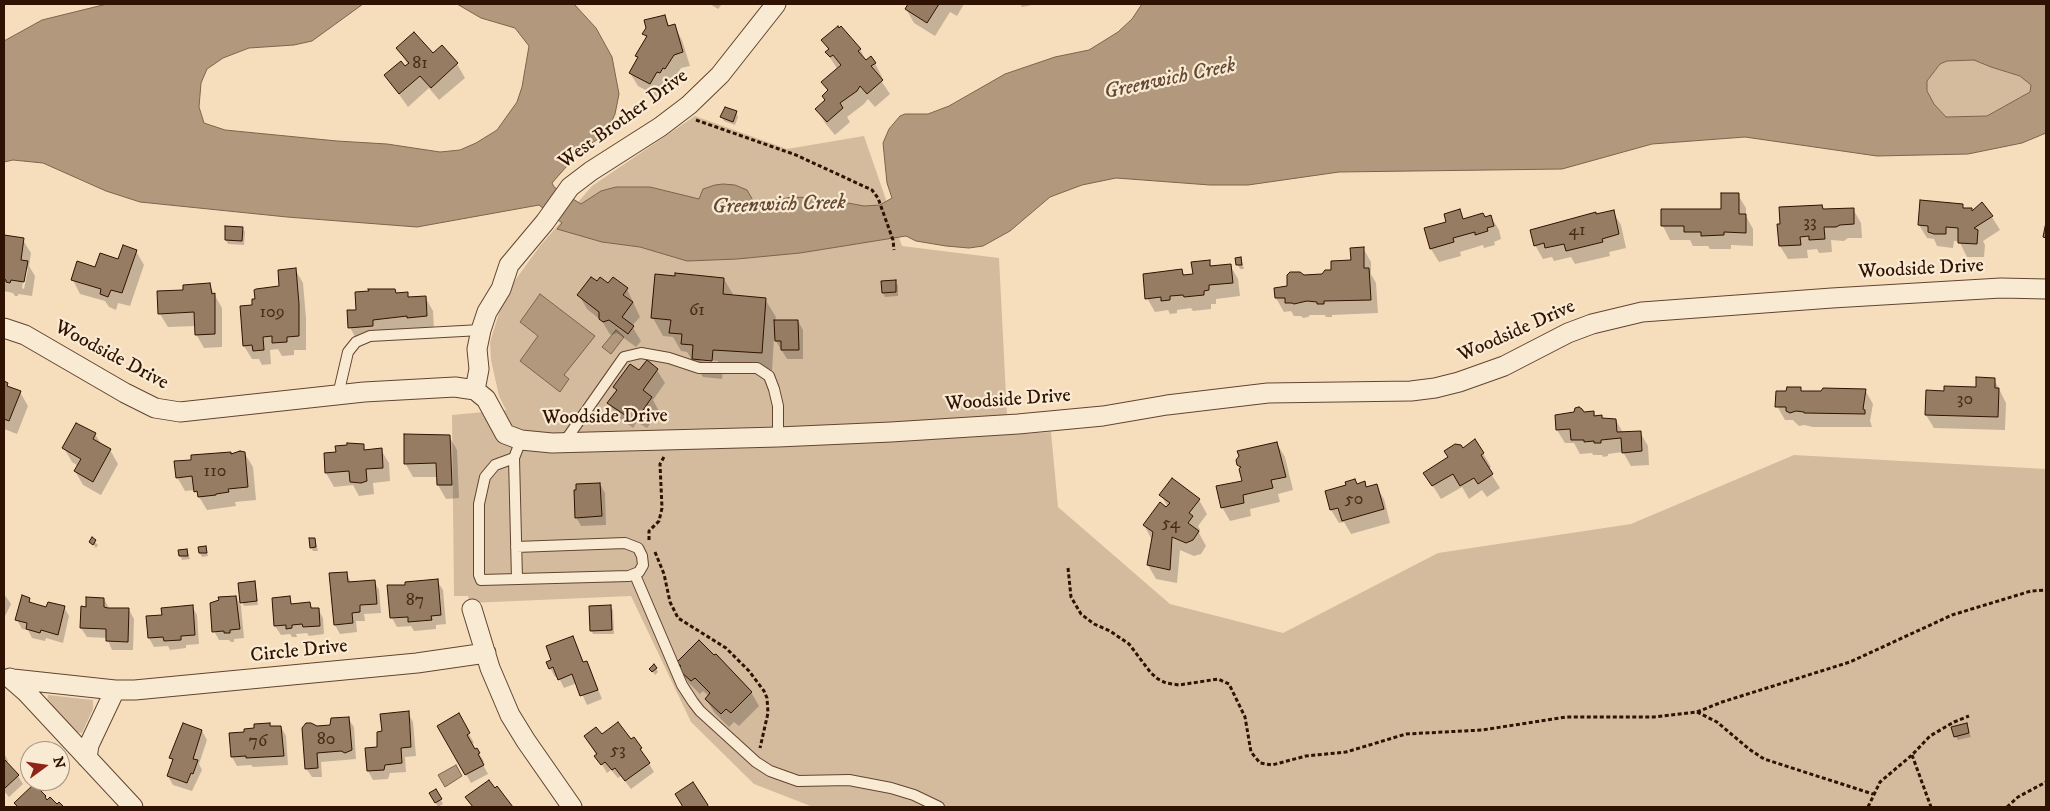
<!DOCTYPE html>
<style>
body{margin:0}
#map{position:relative;width:2050px;height:811px;overflow:hidden;background:#f6debd;font-family:"IM FELL DW Pica",serif}
canvas{display:block}
.frame{position:absolute;inset:0;border:5px solid #2f1201;pointer-events:none}
.north{position:absolute;left:20px;top:741px;width:50px;height:50px;box-sizing:border-box;background:#f9ead4;border:1px solid #a89480;border-radius:50%;rotate:76deg;font-size:14px;font-weight:700;line-height:20px;text-align:center;color:#2f1201}
.north::after{content:'';display:block;margin:auto;width:18px;height:22px;background:#8f2418;clip-path:polygon(50% 0,100% 100%,50% 72%,0 100%)}
</style>
<div id="map">
<canvas width="2050" height="811"></canvas>
<div class="frame"></div>
<div class="north">N</div>
</div>
<script>
const ctx = document.querySelector('canvas').getContext('2d');
ctx.lineJoin = 'round';
function paint(path, color) { ctx.fillStyle = color; ctx.fill(path, 'evenodd'); }
const poly = rows => new Path2D(rows.map(r => 'M' + r).join(''));
function strokePath(path, color, width, dash) { ctx.strokeStyle = color; ctx.lineWidth = width; ctx.lineCap = dash ? 'butt' : 'round'; ctx.setLineDash(dash || []); ctx.stroke(path); }
function write(font, color, halo, rows, align = 'center') {
  ctx.font = font + ' "IM FELL DW Pica",serif'; ctx.lineWidth = 4.5; ctx.setLineDash([]); ctx.textBaseline = 'middle'; ctx.strokeStyle = halo; ctx.fillStyle = color; for (const [text, x, y, turn = 0] of rows) {
    ctx.save(); ctx.translate(x, y); ctx.rotate((+turn || 0) * Math.PI / 180); ctx.textAlign = isNaN(turn) ? turn : align; if (halo) ctx.strokeText(text, 0, 0); ctx.fillText(text, 0, 0); ctx.restore();
  }
}
paint(poly([
 [1974,60,1991,67,2020,76,2031,85,2030,92,1987,116,1946,117,1934,104,1927,91,1927,81,1940,64,1947,61],
 [695,116,787,149,864,136,902,246,999,258,1008,435,1051,432,1058,507,1170,604,1283,633,1438,553,1631,524,1794,455,2046,469,2046,807,813,807,754,784,691,722,631,596,470,603,468,596,454,596,452,415,506,410,499,396,491,360,490,342,505,294,540,246,592,186],
 [48,695,93,700,93,709,82,733,76,732,47,701]
]), '#d4bb9d');
const water = poly([
 [107,4,363,4,312,41,294,45,249,48,223,58,207,69,201,83,199,107,204,123,225,130,337,141,387,144,440,152,460,150,476,143,497,130,517,102,522,87,529,46,515,28,481,18,457,4,574,4,596,28,612,57,619,94,615,114,606,134,581,150,552,183,554,187,581,204,601,191,616,187,650,187,699,199,703,189,715,185,723,184,735,185,747,190,755,204,792,197,821,198,864,206,880,205,892,198,887,183,883,143,889,129,900,116,905,114,928,114,949,106,1005,74,1055,57,1089,50,1118,32,1132,19,1142,4,2046,4,2046,133,2022,143,1968,154,1877,156,1745,137,1652,144,1562,169,1339,172,1248,185,1210,185,1116,178,1082,185,1050,197,1010,231,983,246,969,248,946,246,916,241,906,236,800,253,737,259,687,261,640,247,602,242,557,229,562,223,539,205,417,227,287,217,140,202,106,191,43,163,13,160,4,162,4,41,42,20,107,4],
 [1974,60,1991,67,2020,76,2031,85,2030,92,1987,116,1946,117,1934,104,1927,91,1927,81,1940,64,1947,61,1974,60],
 [540,294,595,336,564,375,569,379,560,392,520,361,538,336,520,322,540,294],
 [616,330,624,337,611,354,602,347,616,330],
 [456,765,462,776,445,787,438,775,456,765]
]);
paint(water, '#b2997d');
strokePath(water, '#7e634b', 1);
paint(poly([
 [710,4,722,4,718,9],
 [909,4,964,4,957,16,950,12,935,36,914,23,906,9],
 [1020,4,1037,4,1022,7],
 [664,16,670,27,674,26,682,40,690,66,681,68,673,82,671,81,668,86,665,85,658,97,638,86,630,73,638,58,637,56,647,39,644,34],
 [823,40,860,49,866,61,875,63,882,77,880,79,890,94,875,107,868,99,864,104,847,117,850,122,835,135,825,123,817,109,826,101,828,92,823,82,838,70,827,53,829,51],
 [442,47,457,64,465,78,439,100,429,88,408,107,386,76,408,65,398,49,433,55],
 [736,112,738,117,735,125,724,121,722,117],
 [1738,195,1746,208,1746,216,1753,229,1753,246,1731,245,1731,249,1710,249,1708,246,1693,246,1690,240,1670,240,1663,226,1723,210],
 [1822,206,1824,210,1853,209,1861,223,1862,238,1848,238,1844,241,1831,240,1832,252,1819,253,1817,249,1807,250,1808,258,1788,259,1780,246,1782,225],
 [1962,206,1964,209,1971,209,1973,212,1992,217,2000,230,1983,241,1985,245,1984,257,1967,257,1959,241,1954,241,1953,248,1937,246,1934,239,1927,238,1919,225],
 [1459,211,1464,220,1491,217,1499,230,1501,239,1494,242,1495,245,1484,248,1483,245,1460,252,1461,256,1439,262,1431,249,1425,229,1448,222],
 [1613,212,1621,225,1626,248,1609,252,1610,256,1575,264,1571,257,1554,261,1552,257,1543,259,1535,245,1596,216],
 [226,227,242,228,245,232,244,245,228,244,226,240],
 [4,237,23,240,31,253,29,266,35,276,32,296,18,294,18,296,15,296,13,293,4,291],
 [25,267,28,269,24,289,22,288],
 [1363,248,1371,262,1371,274,1376,283,1378,313,1332,315,1332,317,1326,317,1325,315,1310,315,1308,317,1303,318,1301,316,1294,316,1291,311,1284,312,1276,298,1288,287,1304,276,1323,275,1352,261],
 [136,251,144,265,130,306,118,303,116,310,109,307,105,301,80,294,73,280,119,260],
 [1241,258,1244,269,1240,269,1238,265],
 [1209,262,1212,267,1230,265,1238,279,1240,296,1216,299,1216,304,1211,304,1211,309,1193,311,1191,308,1177,310,1177,313,1170,314,1168,310,1155,312,1147,298,1182,271,1185,276,1194,275],
 [295,269,303,283,306,318,306,350,294,350,294,355,282,356,278,349,270,350,271,364,262,365,259,359,252,359,244,346,254,306,281,287],
 [724,279,734,296,765,299,776,317,775,322,798,321,803,330,803,359,787,359,774,338,772,371,723,368,722,379,703,377,687,352,681,351,673,337,663,336,653,318],
 [701,359,718,361,718,363,701,361],
 [895,281,898,286,898,296,885,297,883,293],
 [597,283,627,289,640,317,632,326,641,341,636,347,617,333,611,335,609,333,602,321,587,309,579,295],
 [209,285,222,308,222,347,204,348,196,334,196,326,168,327,160,314,185,291],
 [395,290,397,294,407,294,410,299,425,297,433,311,434,330,357,341,350,327,357,311],
 [657,370,665,383,653,400,659,411,647,428,637,422,633,428,617,416,609,403,617,391,615,387,640,372],
 [1994,379,2006,403,2005,430,1934,428,1926,415,1945,392,1977,388],
 [4,382,7,384,10,388,20,392,28,406,17,434,4,429],
 [1800,389,1802,392,1865,390,1873,404,1870,421,1872,427,1813,427,1804,425,1799,426,1793,420,1785,420,1777,406,1788,393],
 [1594,412,1596,417,1603,419,1616,420,1623,433,1640,432,1648,446,1649,465,1631,466,1623,452,1608,454,1608,456,1603,457,1602,455,1593,455,1592,453,1580,454,1574,443,1565,443,1557,430,1584,414],
 [95,434,101,444,110,450,118,464,101,495,83,485,75,471,78,466,72,462,64,448],
 [449,436,457,450,459,498,446,499,438,485,438,477,413,477,405,463],
 [1277,444,1285,457,1293,490,1278,494,1280,502,1250,509,1251,516,1230,521,1222,507,1243,482,1238,465],
 [363,445,366,451,381,450,389,463,390,481,373,483,374,494,359,496,353,485,334,487,326,473,325,454,337,453],
 [230,453,232,455,245,454,253,467,256,500,235,502,236,506,207,510,195,490,185,491,177,477,192,461],
 [1483,453,1491,467,1488,469,1500,488,1487,497,1482,490,1469,499,1462,487,1441,499,1425,473],
 [1364,483,1367,488,1376,486,1384,499,1390,523,1351,534,1344,522,1339,523,1331,510,1326,492],
 [600,484,605,493,606,525,581,526,576,517],
 [1161,495,1199,500,1207,514,1198,526,1200,530,1199,533,1206,546,1201,554,1194,556,1180,550,1177,583,1156,579,1148,565,1152,540,1144,525,1170,511],
 [92,539,98,545,96,548,91,542],
 [315,539,318,551,313,551,311,547],
 [206,548,208,556,202,557,200,553],
 [187,550,190,559,182,560,179,551],
 [346,573,351,582,374,581,379,590,381,613,364,614,365,621,356,621,357,632,340,634,335,625],
 [437,581,443,590,446,624,436,625,436,629,414,631,411,626,397,627,392,618,389,586,406,586],
 [254,583,256,587,258,605,244,606,242,602],
 [4,594,11,604,4,618],
 [236,597,241,606,244,638,234,639,234,642,231,642,229,640,219,640,214,631],
 [289,598,293,605,309,603,313,609,318,609,323,618,324,634,309,636,307,633,296,634,297,637,292,637,290,634,281,635,275,626,273,599],
 [29,599,32,604,47,608,64,607,69,616,63,643,46,638,45,641,32,638,28,630,22,629,17,620],
 [104,599,109,608,129,610,134,619,133,650,112,650,107,638,87,637,81,628,82,608,87,608],
 [192,606,197,615,199,644,186,645,186,648,170,650,168,646,154,647,149,638],
 [610,606,613,610,614,634,593,634,591,630],
 [572,637,584,663,586,662,591,671,602,699,587,705,577,683,564,688,558,676,555,677,550,668,553,660],
 [656,668,658,672,655,675,651,669],
 [680,669,751,692,759,706,739,726,734,722,729,727,714,712,706,699,709,696,703,691,700,694,688,682],
 [408,713,413,722,416,756,405,757,406,772,390,773,388,779,373,780,368,771,383,733],
 [458,715,474,743,471,744,482,758,484,762,482,763,488,774,471,783,439,726],
 [348,718,354,727,356,759,321,762,322,777,312,777,306,768,316,727,331,726],
 [269,724,271,728,281,727,286,736,288,765,253,767,251,765,237,766,232,757,246,733],
 [1966,724,1971,737,1958,740,1955,736],
 [202,731,207,740,199,764,202,770,192,791,173,785,168,776,173,762,171,758],
 [585,736,602,736,631,741,634,739,654,772,631,789,621,776,618,778,611,770,607,773],
 [4,753,8,761,6,763,18,776,23,784,9,797,4,791],
 [436,791,443,804,438,807,431,794]
]), '#0003');
const building = poly([
 [908,4,939,4,927,23,905,9,908,4],
 [665,15,668,26,675,24,683,52,674,55,665,69,663,68,660,73,657,72,650,84,629,73,638,57,635,56,647,36,642,34,646,28,644,20,665,15],
 [838,26,839,28,841,26,861,49,858,51,866,60,871,56,876,63,871,66,883,80,867,94,860,86,857,91,840,103,843,108,827,122,815,109,825,100,822,96,828,90,821,82,841,65,833,55,830,57,825,52,829,49,821,40,838,26],
 [414,32,433,53,442,45,458,63,431,88,420,76,399,94,384,75,401,61,405,66,409,63,396,48,414,32],
 [725,107,737,111,733,122,720,117,725,107],
 [1721,193,1739,193,1739,214,1746,214,1746,233,1724,232,1724,235,1701,236,1701,232,1684,232,1684,226,1661,226,1661,209,1721,209,1721,193],
 [1920,200,1963,204,1963,208,1972,208,1972,211,1982,202,1993,216,1974,228,1978,230,1977,244,1958,243,1958,228,1946,227,1946,234,1934,234,1928,232,1928,226,1918,225,1920,200],
 [1822,205,1823,209,1854,208,1854,224,1840,225,1836,227,1824,227,1825,239,1809,240,1809,236,1800,237,1801,245,1779,246,1777,224,1780,224,1779,207,1822,205],
 [1460,209,1463,219,1483,213,1485,217,1491,215,1494,226,1487,228,1488,231,1475,235,1475,232,1453,238,1454,242,1430,249,1424,228,1446,222,1444,214,1460,209],
 [1614,210,1619,234,1602,239,1603,242,1566,251,1564,244,1545,248,1544,243,1534,246,1530,230,1596,212,1596,214,1614,210],
 [2046,222,2046,242,2046,238,2043,237,2046,222],
 [225,226,243,227,242,241,225,240,225,226],
 [4,235,24,238,21,260,28,261,24,282,11,280,10,283,6,282,6,280,4,279,4,235],
 [123,245,137,250,122,293,111,290,108,297,100,294,101,289,71,280,77,261,95,267,100,253,118,259,123,245],
 [1364,247,1364,268,1369,268,1371,300,1324,301,1324,304,1317,304,1317,302,1307,301,1294,304,1292,303,1285,303,1285,298,1275,298,1274,288,1287,286,1287,275,1290,272,1300,272,1304,275,1322,274,1325,270,1331,270,1331,261,1351,260,1350,248,1364,247],
 [1241,257,1242,265,1236,265,1235,258,1241,257],
 [1210,260,1210,266,1231,264,1233,283,1209,285,1209,290,1204,291,1204,295,1184,297,1183,295,1170,296,1170,300,1161,301,1161,297,1145,299,1143,274,1182,269,1183,275,1193,274,1191,262,1210,260],
 [296,268,299,304,299,336,287,337,287,342,272,343,272,336,263,337,264,350,253,351,252,345,243,346,240,306,252,305,252,299,255,299,254,290,256,289,279,286,278,270,296,268],
 [675,273,724,278,723,294,766,298,762,353,713,350,712,361,692,359,693,345,681,344,682,334,669,333,671,320,651,318,655,274,675,276,675,273],
 [591,277,597,281,600,277,608,283,613,277,628,288,623,295,633,302,622,317,634,326,628,334,609,320,603,322,599,319,599,312,577,295,591,277],
 [896,280,896,292,882,293,881,281,896,280],
 [210,283,212,294,215,293,215,334,195,335,194,312,158,314,157,291,183,290,183,285,210,283],
 [368,289,395,289,396,293,408,292,408,297,426,296,427,316,407,318,407,316,373,320,373,326,348,328,347,310,356,310,355,292,369,291,368,289],
 [774,320,798,320,799,350,781,350,781,341,775,341,774,320],
 [647,360,658,369,643,390,652,397,639,416,629,409,625,415,607,403,617,390,613,387,630,364,639,370,647,360],
 [1976,377,1995,378,1995,388,1999,388,1998,417,1925,415,1926,390,1944,391,1944,386,1976,387,1976,377],
 [4,381,8,383,7,386,21,391,9,421,4,419,4,381],
 [1787,387,1801,387,1801,391,1821,391,1823,388,1866,389,1863,409,1865,410,1865,414,1804,413,1804,412,1796,411,1790,413,1786,411,1786,407,1775,407,1776,391,1786,391,1787,387],
 [1579,407,1582,409,1584,412,1594,411,1594,416,1602,415,1602,418,1616,419,1617,432,1641,431,1642,451,1622,453,1621,438,1601,440,1601,443,1594,443,1594,441,1584,442,1584,440,1571,440,1570,429,1556,430,1555,415,1574,412,1575,408,1579,407],
 [76,423,96,433,93,439,111,449,93,482,74,471,81,459,62,448,76,423],
 [404,434,450,435,452,485,437,485,436,463,404,464,404,434],
 [1475,439,1484,453,1481,455,1493,474,1478,484,1474,478,1460,486,1453,474,1432,486,1423,473,1448,457,1444,451,1455,444,1461,445,1463,448,1475,439],
 [1277,442,1286,477,1271,480,1273,488,1243,495,1244,503,1221,508,1216,486,1242,481,1239,469,1241,467,1237,465,1236,460,1239,456,1237,451,1277,442],
 [347,443,364,444,364,450,382,448,383,468,366,469,367,481,361,483,350,482,349,471,325,473,324,453,336,452,335,446,347,445,347,443],
 [240,451,245,452,248,487,228,489,229,492,216,494,216,495,198,497,197,491,194,492,192,476,176,478,174,461,191,460,191,455,231,452,231,454,240,451],
 [1172,478,1200,499,1189,513,1193,516,1188,523,1199,531,1193,540,1186,543,1172,537,1170,570,1147,565,1153,532,1143,525,1160,502,1166,507,1170,503,1159,495,1172,478],
 [1355,479,1357,484,1365,481,1366,487,1377,484,1384,509,1342,521,1338,508,1330,510,1325,491,1346,485,1345,482,1355,479],
 [600,483,602,516,575,518,574,490,576,490,576,484,600,483],
 [92,537,96,540,93,545,89,542,92,537],
 [309,538,315,538,316,547,310,548,309,538],
 [206,546,207,553,199,553,198,547,206,546],
 [187,549,188,556,179,556,178,550,187,549],
 [347,572,348,582,375,580,377,604,360,605,360,612,352,613,353,623,334,625,329,573,347,572],
 [438,579,441,615,431,616,432,620,408,622,408,617,390,618,387,585,405,585,405,582,438,579],
 [255,581,257,601,240,603,238,583,255,581],
 [22,595,30,598,29,602,46,607,48,602,65,606,58,635,41,630,40,633,26,629,27,623,15,620,22,595],
 [236,596,240,629,230,630,230,633,224,633,224,631,212,632,210,603,219,600,218,597,236,596],
 [290,596,291,604,310,602,311,608,319,608,320,626,303,627,302,624,292,625,292,628,286,629,286,625,274,626,272,598,290,596],
 [86,597,104,598,104,607,108,608,129,608,128,642,106,641,106,629,80,628,81,606,86,607,86,597],
 [193,605,195,635,181,636,181,640,164,641,163,637,148,638,146,616,162,615,161,608,193,605],
 [611,605,612,630,590,631,589,606,611,605],
 [573,636,583,662,587,661,598,690,580,696,572,674,558,680,553,667,549,669,546,662,551,660,546,646,573,636],
 [699,640,714,655,716,654,752,692,731,713,726,709,721,714,705,699,710,693,695,678,691,681,678,669,681,666,677,662,699,640],
 [654,664,657,668,652,672,649,669,654,664],
 [409,711,411,747,401,748,402,763,385,765,384,770,367,771,365,748,377,747,377,732,382,731,380,714,409,711],
 [459,713,470,733,467,735,475,749,477,748,480,753,478,754,484,765,465,775,437,726,459,713],
 [349,717,352,750,345,753,341,751,317,753,318,768,305,769,302,728,306,723,311,723,317,726,330,725,331,718,349,717],
 [618,722,631,739,634,737,642,748,640,749,650,763,625,781,615,768,612,770,605,762,601,765,594,756,597,754,584,736,596,727,602,734,618,722],
 [183,723,202,730,193,759,198,760,193,774,191,773,187,783,167,776,173,759,169,758,183,723],
 [270,723,270,726,281,726,284,756,246,758,246,756,231,757,229,733,244,732,244,729,254,728,254,724,270,723],
 [1967,723,1969,733,1954,737,1951,727,1967,723],
 [4,759,19,775,4,789,4,759],
 [489,780,495,788,497,786,513,807,473,807,465,797,489,780],
 [693,782,708,805,707,807,683,807,675,794,693,782],
 [34,784,46,796,45,797,47,800,50,797,57,804,59,802,64,807,18,807,14,803,34,784],
 [436,789,442,799,435,803,429,793,436,789]
]);
paint(building, '#967c63');
strokePath(building, '#2f1201', 1);
const lane = poly([
 [338,395,348,352,356,342,370,336,481,330],
 [565,441,624,357,641,353,669,358,699,368,757,368,769,376,774,389,778,406,778,437],
 [514,458,495,465,485,477,479,504,479,575,481,580,629,576,639,572,643,565,642,556,638,548,625,543,516,547],
 [635,575,682,685,693,702,700,711,756,762,770,771,798,781,849,780,891,788,914,795,939,807],
 [517,579,514,458,521,440]
]);
const street = poly([
 [4,328,25,335,125,393,155,408,180,412,364,392,455,387,475,390,486,399,505,434,521,440,552,443,778,437,891,432,1018,424,1103,416,1167,405,1268,393,1411,391,1435,388,1459,382,1504,366,1568,333,1592,324,1642,312,1832,298,2001,288,2046,289],
 [475,390,479,369,477,349,481,330,487,312,501,289,509,265,545,222,570,187,591,171,660,127,689,105,720,75,776,4],
 [472,609,490,668,510,715,526,741,572,807],
 [10,678,26,692,133,807],
 [13,679,115,690,135,690,417,663,486,653],
 [87,758,89,745,115,690]
]);
strokePath(lane, '#614530', 12);
strokePath(street, '#614530', 21);
strokePath(poly([
 [696,120,796,155,872,190,878,198,893,240,894,250],
 [649,540,649,531,659,521,662,508,660,464,664,457],
 [655,552,664,574,670,602,678,618,726,648,749,671,764,691,767,698,768,713,760,748],
 [1068,568,1071,597,1081,614,1094,624,1110,631,1129,644,1151,673,1158,679,1166,683,1179,685,1218,679,1229,684,1245,717,1251,752,1260,763,1272,765,1306,756,1346,752,1406,734,1482,730,1566,717,1654,717,1697,712,1722,702,1850,662,1952,615,2031,591,2046,590],
 [1697,712,1717,722,1749,749,1764,759,1873,794],
 [1912,755,1931,807],
 [1868,807,1880,782,1912,755,1930,736,1954,722,1969,716],
 [2007,807,2018,797,2046,782]
]), '#2f1201', 3, [4, 2.5]);
strokePath(lane, '#f9ead4', 10);
strokePath(street, '#f9ead4', 19);
write('18px', '#492c1a', null, [
 ["81",420,64],
 ["33",1810,223],
 ["41",1577,231],
 ["61",697,311],
 ["109",272,313],
 ["30",1965,400],
 ["110",215,472],
 ["50",1354,500],
 ["54",1171,524],
 ["87",415,601],
 ["80",326,740],
 ["76",258,742],
 ["53",618,751]
]);
write('20px', '#2f1201', '#f9ead4', [
 ["West Brother Drive",624,120,-36],
 ["Woodside Drive",1921,270,-3],
 ["Woodside Drive",1517,332,-24],
 ["Woodside Drive",111,356,28],
 ["Woodside Drive",1008,401,-4],
 ["Woodside Drive",605,418,-1],
 ["Circle Drive",299,652,-6]
]);
write('italic 21px', '#634833', '#f9ead4', [
 ["Greenwich Creek",1170,80,-12],
 ["Greenwich Creek",779,206,-2]
]);
</script>
